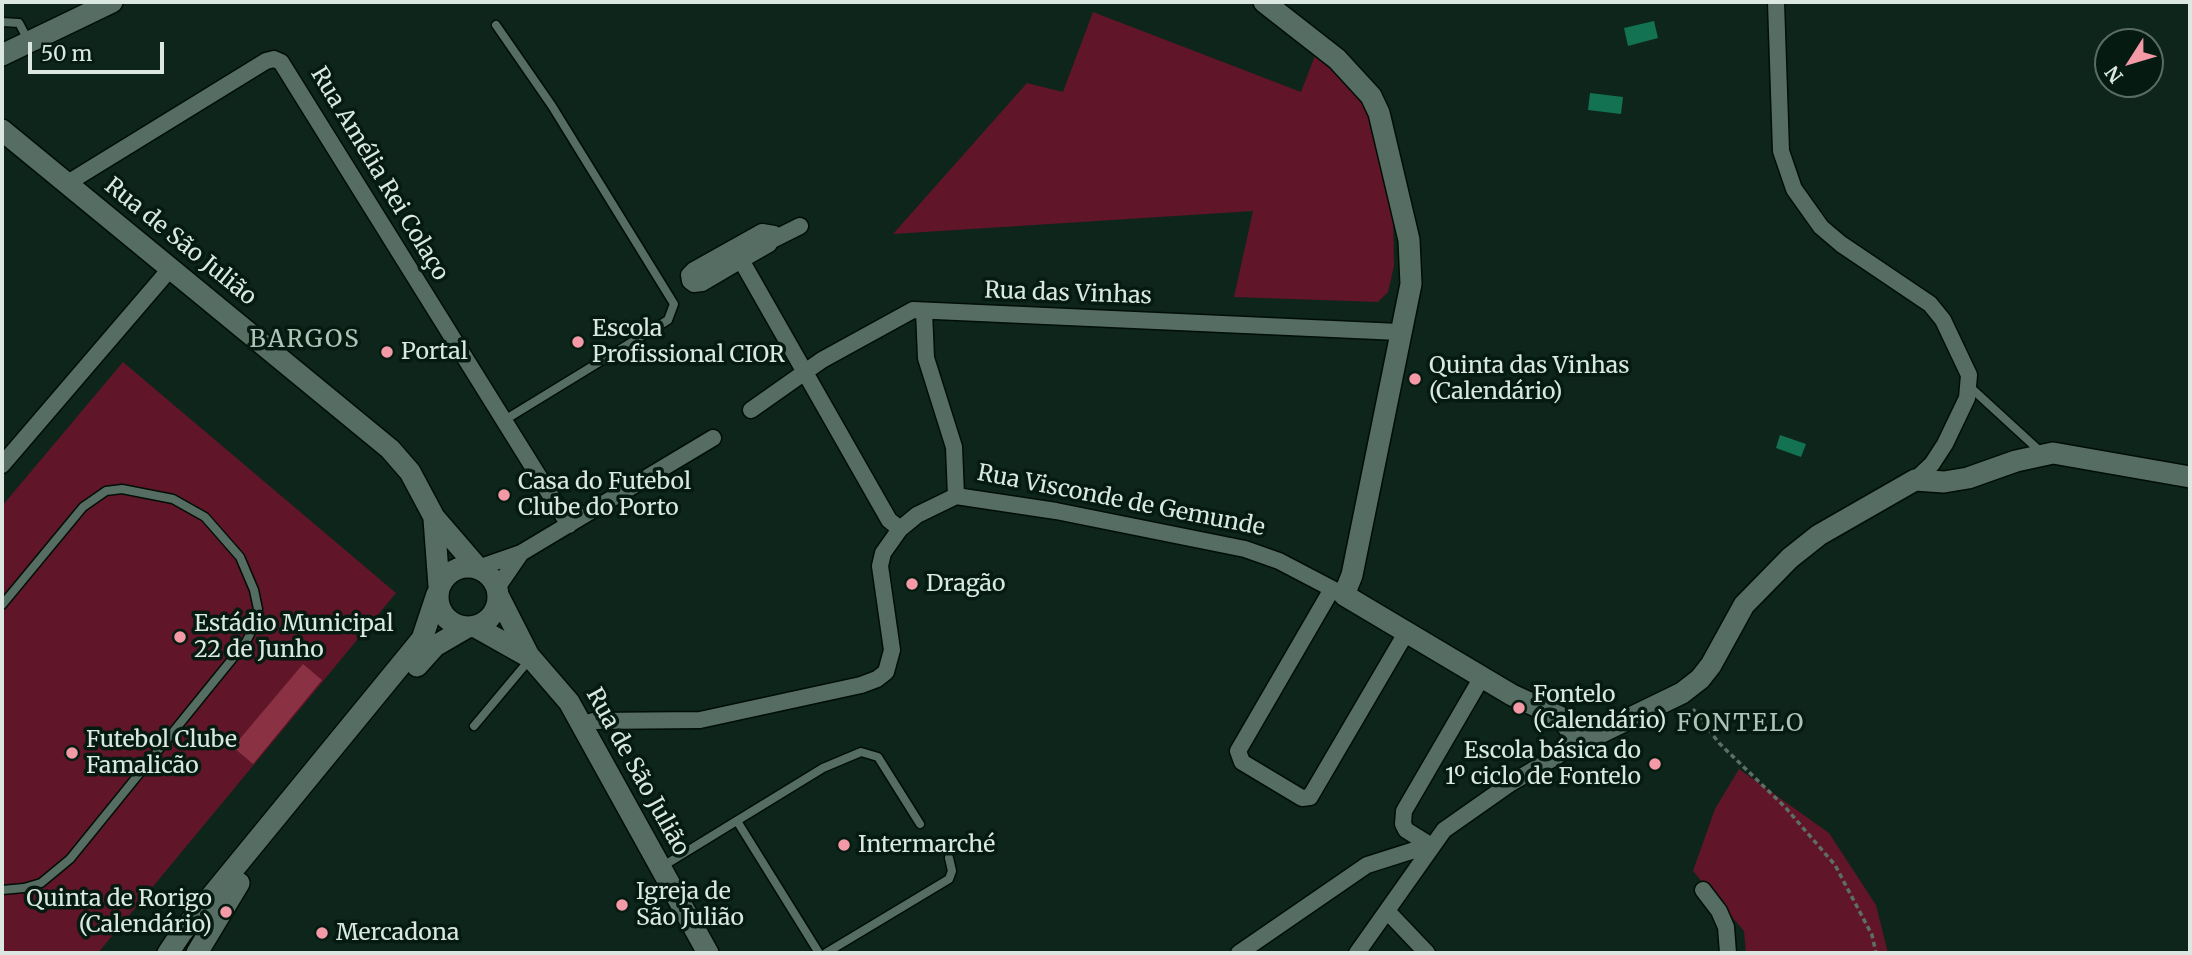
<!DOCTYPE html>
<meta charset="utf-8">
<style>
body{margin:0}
#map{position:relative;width:2192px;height:955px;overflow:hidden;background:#0e251b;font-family:Merriweather,serif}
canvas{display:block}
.frame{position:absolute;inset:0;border:4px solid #dae8e1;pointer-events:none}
.north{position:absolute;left:2094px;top:28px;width:70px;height:70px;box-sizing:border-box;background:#051b12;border:2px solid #5a6d65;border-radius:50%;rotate:233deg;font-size:19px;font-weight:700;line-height:28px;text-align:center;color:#dae8e1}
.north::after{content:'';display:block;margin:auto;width:24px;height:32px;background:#f49aa6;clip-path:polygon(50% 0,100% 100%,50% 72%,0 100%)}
.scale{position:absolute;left:28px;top:42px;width:136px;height:32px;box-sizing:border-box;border:4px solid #dae8e1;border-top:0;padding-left:9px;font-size:21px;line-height:24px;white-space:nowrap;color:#dae8e1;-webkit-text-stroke:5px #051b12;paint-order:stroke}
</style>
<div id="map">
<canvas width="2192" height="955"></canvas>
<div class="frame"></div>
<div class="north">N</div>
<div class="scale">50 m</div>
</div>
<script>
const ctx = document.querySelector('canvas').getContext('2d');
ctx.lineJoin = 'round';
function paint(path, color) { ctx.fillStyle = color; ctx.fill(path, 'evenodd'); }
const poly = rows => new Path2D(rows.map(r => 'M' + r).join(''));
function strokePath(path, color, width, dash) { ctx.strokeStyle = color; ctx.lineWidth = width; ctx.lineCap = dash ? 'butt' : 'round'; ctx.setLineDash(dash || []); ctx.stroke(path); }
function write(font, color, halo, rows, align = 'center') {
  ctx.font = font + ' Merriweather,serif'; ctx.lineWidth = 7; ctx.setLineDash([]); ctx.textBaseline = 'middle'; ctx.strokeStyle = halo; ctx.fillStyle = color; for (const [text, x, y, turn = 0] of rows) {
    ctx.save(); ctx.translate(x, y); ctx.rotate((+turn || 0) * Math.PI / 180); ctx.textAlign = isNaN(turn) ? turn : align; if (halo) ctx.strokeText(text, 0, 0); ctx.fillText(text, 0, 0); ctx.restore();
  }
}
paint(poly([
 [1093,12,1301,92,1316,53,1355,87,1368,108,1393,215,1394,266,1388,292,1378,302,1234,297,1253,211,893,234,1027,83,1063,92],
 [123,362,396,593,98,953,2,953,2,506],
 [1739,769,1829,833,1876,905,1888,953,1746,953,1744,931,1693,871,1715,809]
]), '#611528');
paint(poly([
 [303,664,322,680,253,764,233,747]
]), '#8a3143');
paint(poly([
 [1654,21,1658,38,1628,46,1624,28],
 [1590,93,1623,97,1621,114,1588,110],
 [1780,435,1806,444,1801,457,1776,448]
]), '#137252');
const service = poly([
 [2,22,19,23,28,40],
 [496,25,552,106,674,304,668,320,503,421],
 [1970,387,2042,453],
 [2,605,83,507,106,491,122,489,173,499,205,517,240,557,254,590,258,609,254,626,246,642,70,859,41,883,24,888,2,890],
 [474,726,531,658],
 [737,821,819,953],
 [663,866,823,768,861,752,878,757,920,824],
 [826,953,949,879,952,871,949,858]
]);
const minor = poly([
 [1776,2,1781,151,1794,189,1821,227,1841,244,1930,304,1943,320,1969,375,1967,398,1945,444,1932,464,1915,480],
 [66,184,266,61,274,59,281,62,569,525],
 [774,239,800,226],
 [741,260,769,244,774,234,762,232,694,270,689,275,690,281,694,284,702,283,741,260,889,520,900,529],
 [924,311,926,358,954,447,956,496],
 [751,410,822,360,913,310,1399,332],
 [2,465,170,269],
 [478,568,521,553,713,438],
 [497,588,521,553],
 [1332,589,1238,751,1242,762,1302,798,1310,797,1406,633],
 [584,724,593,721,700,720,861,685,877,679,886,672,892,650,880,566,883,553,900,529,917,515,956,496,1056,511,1245,549,1279,561,1344,595],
 [1430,845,1406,830,1403,824,1404,811,1482,677],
 [1703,890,1719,911,1726,927,1728,953],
 [1388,912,1427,953],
 [1239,953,1367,865,1430,845],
 [1357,953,1444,830,1511,783,1581,742]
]);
const tertiary = poly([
 [1264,2,1337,59,1371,96,1379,113,1409,240,1411,284,1352,575,1344,595,1512,695,1560,717,1581,742,1682,693,1700,679,1711,665,1744,605,1790,558,1819,535,1915,480,1944,482,1968,478,2016,461,2053,453,2190,477],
 [2,55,112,2],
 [2,130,390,449,410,472,434,517,478,568],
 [434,519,439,586],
 '438 597a30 30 0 1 1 60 0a30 30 0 1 1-60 0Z',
 [499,597,528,654],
 [476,627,531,658,569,702,708,953],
 [417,666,435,646,466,628],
 [168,953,182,932,422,639,437,594],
 [197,953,239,883]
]);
strokePath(service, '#000e06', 11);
strokePath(minor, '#000e06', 19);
strokePath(tertiary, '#000e06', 24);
strokePath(poly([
 [1693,709,1719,743,1785,807,1835,865,1872,935,1876,953]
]), '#5b6f66', 3.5, [5, 3.5]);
strokePath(service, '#556d62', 8);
strokePath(minor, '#556d62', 16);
strokePath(tertiary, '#556d62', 21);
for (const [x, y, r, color] of [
 [578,342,7,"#f49aa6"],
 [387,352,7,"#f49aa6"],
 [1415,379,7,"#f49aa6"],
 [504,495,7,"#f49aa6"],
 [912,584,7,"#f49aa6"],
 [180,637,7,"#f49aa6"],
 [1519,708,7,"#f49aa6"],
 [72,753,7,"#f49aa6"],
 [1655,764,7,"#f49aa6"],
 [844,845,7,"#f49aa6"],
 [622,905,7,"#f49aa6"],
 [226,912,7,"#f49aa6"],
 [322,933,7,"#f49aa6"]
]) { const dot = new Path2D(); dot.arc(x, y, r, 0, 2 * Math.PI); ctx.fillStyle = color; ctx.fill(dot); strokePath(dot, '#051b12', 2.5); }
write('23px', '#dae8e1', '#051b12', [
 ["Rua Amélia Rei Colaço",379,174,59],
 ["Rua de São Julião",180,242,39],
 ["Rua das Vinhas",1068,294,2],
 ["Rua Visconde de Gemunde",1121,501,11],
 ["Rua de São Julião",637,772,61]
]);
write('23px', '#dae8e1', '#051b12', [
 ["Escola",592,329],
 ["Profissional CIOR",592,355],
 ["Portal",401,352],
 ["Quinta das Vinhas",1429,366],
 ["(Calendário)",1429,392],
 ["Casa do Futebol",518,482],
 ["Clube do Porto",518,508],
 ["Dragão",926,584],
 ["Estádio Municipal",194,624],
 ["22 de Junho",194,650],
 ["Fontelo",1533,695],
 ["(Calendário)",1533,721],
 ["Futebol Clube",86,740],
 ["Famalicão",86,766],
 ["Escola básica do",1641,751,"right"],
 ["1º ciclo de Fontelo",1641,777,"right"],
 ["Intermarché",858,845],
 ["Igreja de",636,892],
 ["São Julião",636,918],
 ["Quinta de Rorigo",212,899,"right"],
 ["(Calendário)",212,925,"right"],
 ["Mercadona",336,933]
], 'left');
ctx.letterSpacing = '2px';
write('24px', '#abc6b9', '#051b12', [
 ["BARGOS",305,340],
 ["FONTELO",1741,724]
]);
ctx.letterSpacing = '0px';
</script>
